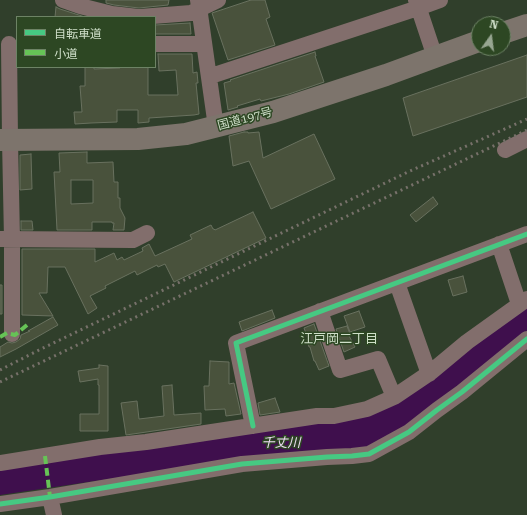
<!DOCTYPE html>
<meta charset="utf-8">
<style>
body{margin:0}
#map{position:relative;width:527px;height:515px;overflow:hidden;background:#303f2b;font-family:"Roboto Serif","Noto Sans JP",serif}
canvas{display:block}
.legend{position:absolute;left:16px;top:16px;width:140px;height:52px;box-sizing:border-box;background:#2d4723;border:1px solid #6d8365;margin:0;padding:5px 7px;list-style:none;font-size:12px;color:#cedec8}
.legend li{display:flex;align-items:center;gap:8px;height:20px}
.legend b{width:20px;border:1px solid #6d8365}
.north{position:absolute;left:471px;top:16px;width:40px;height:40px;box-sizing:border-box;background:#2d4723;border:1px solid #6d8365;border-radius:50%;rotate:14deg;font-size:11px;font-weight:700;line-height:16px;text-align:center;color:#cedec8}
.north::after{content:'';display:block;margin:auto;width:14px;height:18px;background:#97a691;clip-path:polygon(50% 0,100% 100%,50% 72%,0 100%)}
</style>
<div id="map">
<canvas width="527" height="515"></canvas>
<ul class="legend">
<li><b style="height:5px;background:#46c982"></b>自転車道</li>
<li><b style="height:5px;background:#66c356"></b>小道</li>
</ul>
<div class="north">N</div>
</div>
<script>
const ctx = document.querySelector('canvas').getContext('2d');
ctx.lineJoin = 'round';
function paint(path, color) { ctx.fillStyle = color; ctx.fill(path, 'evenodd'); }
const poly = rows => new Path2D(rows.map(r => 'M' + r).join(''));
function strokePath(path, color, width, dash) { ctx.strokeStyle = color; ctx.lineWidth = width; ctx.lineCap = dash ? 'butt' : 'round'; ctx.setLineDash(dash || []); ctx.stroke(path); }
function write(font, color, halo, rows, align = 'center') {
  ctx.font = font + ' "Roboto Serif","Noto Sans JP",serif'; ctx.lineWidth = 3; ctx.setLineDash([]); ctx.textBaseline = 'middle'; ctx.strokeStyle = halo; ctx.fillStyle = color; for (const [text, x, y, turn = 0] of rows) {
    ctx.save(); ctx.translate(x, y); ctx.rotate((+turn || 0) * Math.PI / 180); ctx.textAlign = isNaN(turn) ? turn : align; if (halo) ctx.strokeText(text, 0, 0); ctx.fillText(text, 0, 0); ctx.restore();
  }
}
paint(poly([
 [527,304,527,333,467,380,388,439,359,450,136,475,0,495,0,467,370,415]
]), '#3f0f4d');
const building = poly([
 [106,0,169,0,168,5,139,8,114,5,106,3,106,0],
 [251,0,265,0,270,17,266,19,275,45,228,60,212,13,251,0],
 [56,7,60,9,85,17,55,17,56,7],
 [190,23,191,34,155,34,155,25,190,23],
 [315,52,316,56,315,56,324,82,289,94,261,101,260,99,237,106,238,107,228,110,224,83,231,81,230,80,315,52],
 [158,54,192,54,193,73,197,72,198,83,196,83,199,114,194,115,149,118,149,122,138,123,138,110,117,110,117,122,91,123,75,124,74,112,82,112,80,86,85,86,85,67,94,67,94,69,120,68,120,67,148,67,148,95,178,95,176,70,159,71,158,54],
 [527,55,527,97,413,136,403,98,527,55],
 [244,132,248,132,248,133,259,132,263,158,314,134,335,179,271,209,249,161,233,166,229,136,244,132],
 [87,152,87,163,113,162,114,182,118,182,118,198,120,198,120,208,125,218,124,230,113,230,114,223,112,223,112,222,92,222,92,230,57,230,54,172,60,172,59,153,87,152],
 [71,180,93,180,93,203,71,204,71,180],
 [31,154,32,189,20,190,20,155,31,154],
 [433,197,438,204,416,222,410,215,433,197],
 [253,212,266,238,174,282,165,264,158,267,157,265,137,275,135,271,105,286,106,288,90,296,97,308,88,314,65,267,48,267,47,293,39,293,53,316,22,315,22,249,95,249,95,262,114,253,117,260,122,257,124,260,143,251,142,248,149,244,155,256,192,239,190,235,211,225,213,229,214,229,215,230,253,212],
 [21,221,32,221,33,230,21,230,21,221],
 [463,276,467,292,453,296,448,280,463,276],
 [0,285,2,285,2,314,0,314,0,285],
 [272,310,275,318,242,331,239,322,272,310],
 [359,311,365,327,350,332,344,316,359,311],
 [53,317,58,325,16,349,0,357,0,347,8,342,12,343,16,342,20,339,21,335,30,331,28,331,53,317],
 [314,324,329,366,319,370,315,361,314,361,310,347,309,347,307,339,308,339,304,328,314,324],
 [347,326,350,334,348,334,355,347,344,352,336,329,347,326],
 [210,361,229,362,229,384,234,383,241,414,226,416,225,409,205,410,204,386,209,386,210,361],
 [99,365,108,366,108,431,80,431,80,414,99,414,99,385,98,385,98,379,80,382,78,371,99,368,99,365],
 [172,385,174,415,201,413,201,424,126,435,121,403,137,401,139,419,164,416,162,386,172,385],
 [275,398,280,412,260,415,258,403,275,398]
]);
paint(building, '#49523c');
strokePath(building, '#69715f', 1);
strokePath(poly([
 [63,0,80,6,112,14,138,17],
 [198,0,216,127],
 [416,0,435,57],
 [140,17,191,13,218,0],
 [9,44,10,140,12,239,12,334],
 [155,44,204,44],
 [209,75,217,74,418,8,440,0],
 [505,150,527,139],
 [0,239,133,240,147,233],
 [499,244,519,304],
 [397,283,429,374],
 [320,311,340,370,378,359,394,397],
 [253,426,236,343,527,234],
 [0,463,100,447,146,442,317,416,334,416,367,409,394,397,431,372,467,342,527,299],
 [50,497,54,515],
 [0,504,50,497,242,464,327,457,352,456,369,454,409,432,437,410,462,392,527,339]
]), '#826e6c', 16);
strokePath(poly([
 [503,33,527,25],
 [0,140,138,139,186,134,273,112,386,75,435,57,479,41]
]), '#7d746c', 22);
strokePath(poly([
 [0,370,39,350,410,171,480,140,527,119],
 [0,382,527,130]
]), '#77716a', 3, [2, 4]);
strokePath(poly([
 [0,337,7,333,15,335,27,325],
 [45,456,50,497]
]), '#66c356', 4, [8, 4]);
strokePath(poly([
 [253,426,236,343,527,234],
 [0,504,50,497,242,464,327,457,352,456,369,454,409,432,437,410,462,392,527,339]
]), '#46c982', 5);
write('12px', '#cedec8', '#2d4723', [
 ["国道197号",245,119,-15]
]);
write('13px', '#cedec8', '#2d4723', [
 ["江戸岡二丁目",339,339]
]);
write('italic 13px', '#eedcf4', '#2d4723', [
 ["千丈川",281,443]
]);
</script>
